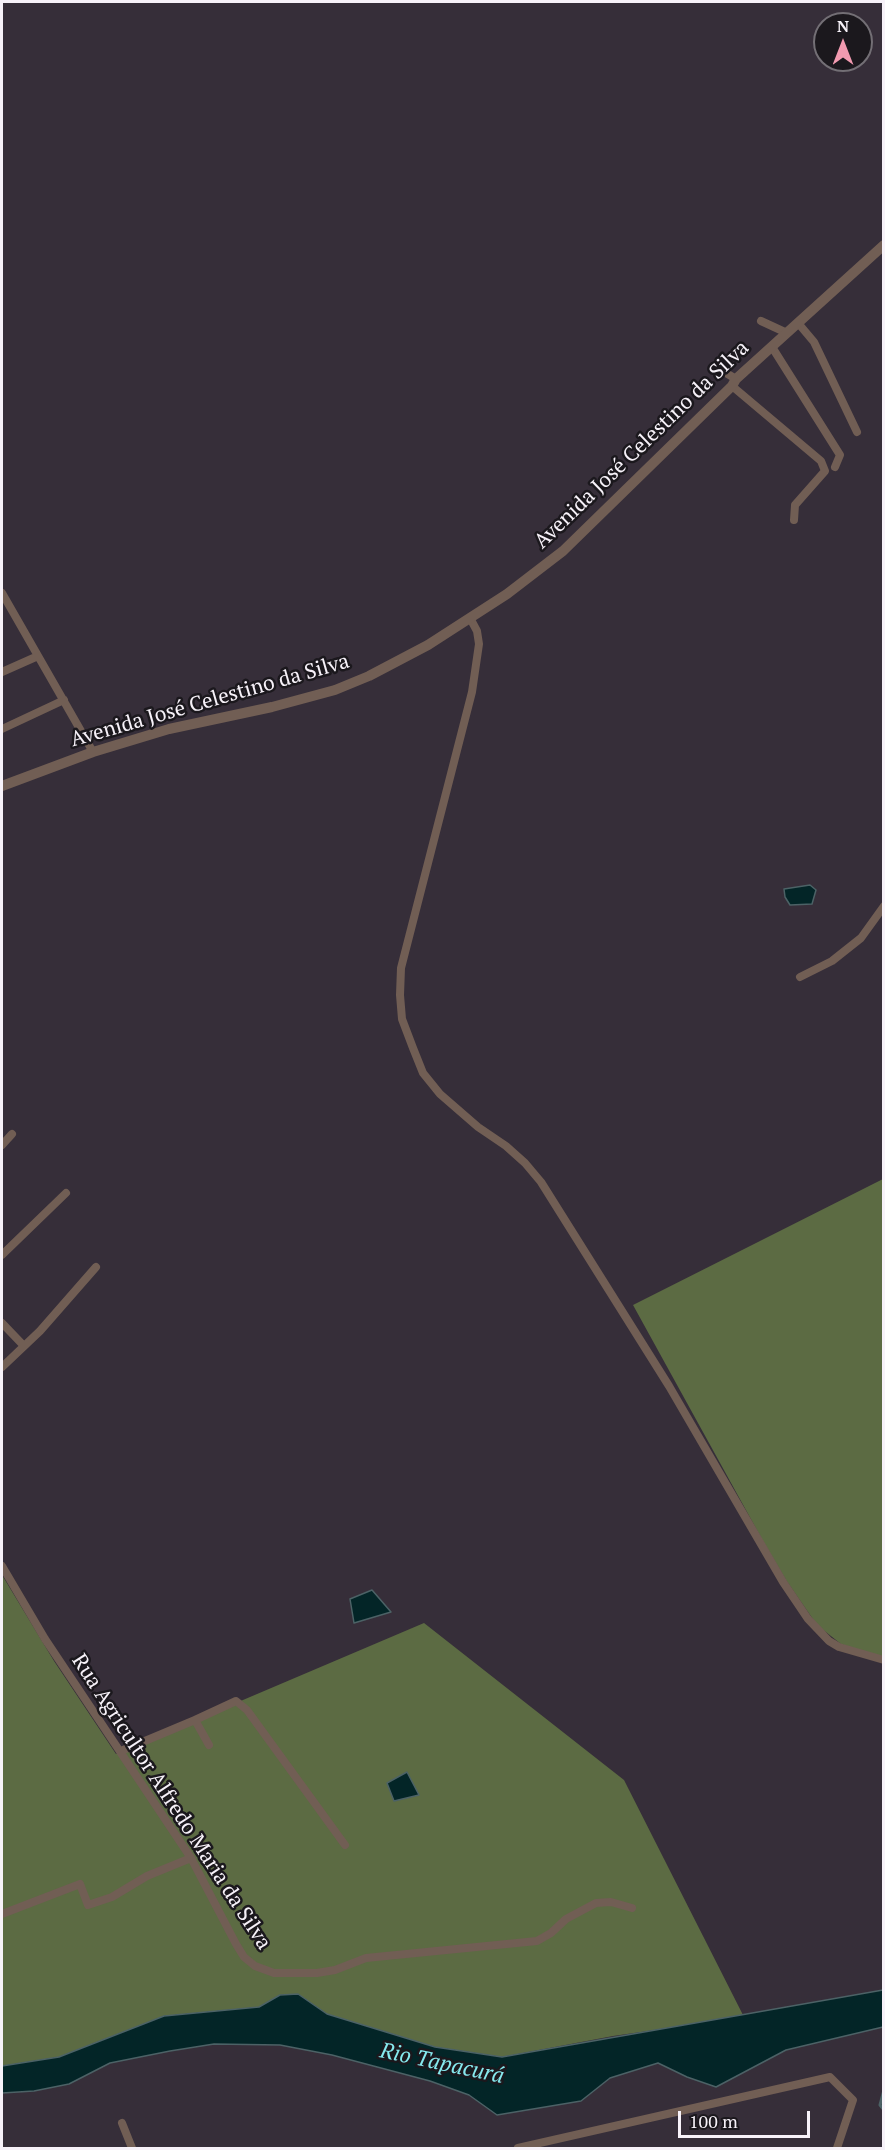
<!DOCTYPE html>
<meta charset="utf-8">
<style>
body{margin:0}
#map{position:relative;width:885px;height:2150px;overflow:hidden;background:#362e39;font-family:"PT Serif",serif}
canvas{display:block}
.frame{position:absolute;inset:0;border:3px solid #f7f2f9;pointer-events:none}
.north{position:absolute;left:813px;top:12px;width:60px;height:60px;box-sizing:border-box;background:#1b181d;border:2px solid #736f75;border-radius:50%;rotate:0deg;font-size:16px;font-weight:700;line-height:24px;text-align:center;color:#f7f2f9}
.north::after{content:'';display:block;margin:auto;width:21px;height:27px;background:#f29ab0;clip-path:polygon(50% 0,100% 100%,50% 72%,0 100%)}
.scale{position:absolute;left:678px;top:2111px;width:132px;height:27px;box-sizing:border-box;border:3px solid #f7f2f9;border-top:0;padding-left:8px;font-size:18px;line-height:21px;white-space:nowrap;color:#f7f2f9;-webkit-text-stroke:4px #1b181d;paint-order:stroke}
</style>
<div id="map">
<canvas width="885" height="2150"></canvas>
<div class="frame"></div>
<div class="north">N</div>
<div class="scale">100 m</div>
</div>
<script>
const ctx = document.querySelector('canvas').getContext('2d');
ctx.lineJoin = 'round';
function paint(path, color) { ctx.fillStyle = color; ctx.fill(path, 'evenodd'); }
const poly = rows => new Path2D(rows.map(r => 'M' + r).join(''));
function strokePath(path, color, width, dash) { ctx.strokeStyle = color; ctx.lineWidth = width; ctx.lineCap = dash ? 'butt' : 'round'; ctx.setLineDash(dash || []); ctx.stroke(path); }
function write(font, color, halo, rows, align = 'center') {
  ctx.font = font + ' "PT Serif",serif'; ctx.lineWidth = 5; ctx.setLineDash([]); ctx.textBaseline = 'middle'; ctx.strokeStyle = halo; ctx.fillStyle = color; for (const [text, x, y, turn = 0] of rows) {
    ctx.save(); ctx.translate(x, y); ctx.rotate((+turn || 0) * Math.PI / 180); ctx.textAlign = isNaN(turn) ? turn : align; if (halo) ctx.strokeText(text, 0, 0); ctx.fillText(text, 0, 0); ctx.restore();
  }
}
paint(poly([
 [883,1179,883,1659,841,1644,817,1625,786,1580,763,1541,633,1305],
 [2,1575,54,1661,116,1754,424,1623,624,1780,743,2015,690,2025,613,2036,502,2057,435,2047,327,2014,298,1994,280,1995,259,2007,164,2016,59,2057,2,2066]
]), '#5c6b43');
const water = poly([
 [810,885,816,890,812,904,790,905,785,897,784,889,810,885],
 [372,1590,391,1612,354,1623,350,1599,372,1590],
 [407,1772,419,1795,394,1801,387,1783,407,1772],
 [883,1990,883,2027,786,2050,716,2087,687,2077,658,2063,610,2078,581,2101,497,2115,469,2095,430,2081,332,2055,280,2045,214,2044,170,2051,110,2063,69,2084,34,2091,2,2093,2,2066,59,2057,164,2016,259,2007,280,1995,298,1994,327,2014,435,2047,502,2057,883,1990]
]);
paint(water, '#032527');
strokePath(water, '#4c6266', 1.5);
strokePath(poly([
 [884,2090,880,2105,884,2110]
]), '#4c6266', 3);
strokePath(poly([
 [761,321,787,333],
 [798,323,814,342,857,432],
 [772,347,840,455,835,467],
 [721,370,736,379],
 [732,386,821,461,825,471,795,505,794,520],
 [2,593,93,752],
 [470,618,477,631,479,644,472,692,401,968,400,995,402,1019,413,1048,423,1073,440,1094,478,1127,506,1146,525,1163,541,1182,669,1386,783,1582,808,1619,829,1641,839,1647,884,1660],
 [2,672,38,656],
 [2,729,64,700],
 [800,977,832,961,861,938,884,906],
 [2,1145,12,1134],
 [2,1255,66,1193],
 [2,1323,24,1346],
 [2,1367,40,1331,96,1267],
 [2,1566,45,1639,191,1858,236,1944,244,1957,255,1966,274,1973,317,1973,335,1970,366,1958,537,1941,551,1933,566,1919,596,1903,611,1902,632,1908],
 [209,1745,195,1720,236,1701,247,1710,345,1845],
 [121,1751,195,1720],
 [2,1914,80,1884,88,1905,112,1897,147,1876,191,1858],
 [122,2123,132,2148],
 [518,2148,830,2077,853,2100,837,2148]
]), '#715e54', 8);
strokePath(poly([
 [2,786,93,752,169,729,272,707,335,690,369,676,428,645,507,594,563,551,732,386,736,379,884,245]
]), '#715e54', 10);
write('21px', '#f7f2f9', '#1b181d', [
 ["Avenida José Celestino da Silva",642,445,-44],
 ["Avenida José Celestino da Silva",210,701,-16],
 ["Rua Agricultor Alfredo Maria da Silva",171,1802,57]
]);
write('italic 22px', '#86e9ee', '#1b181d', [
 ["Rio Tapacurá",442,2064,12]
]);
</script>
